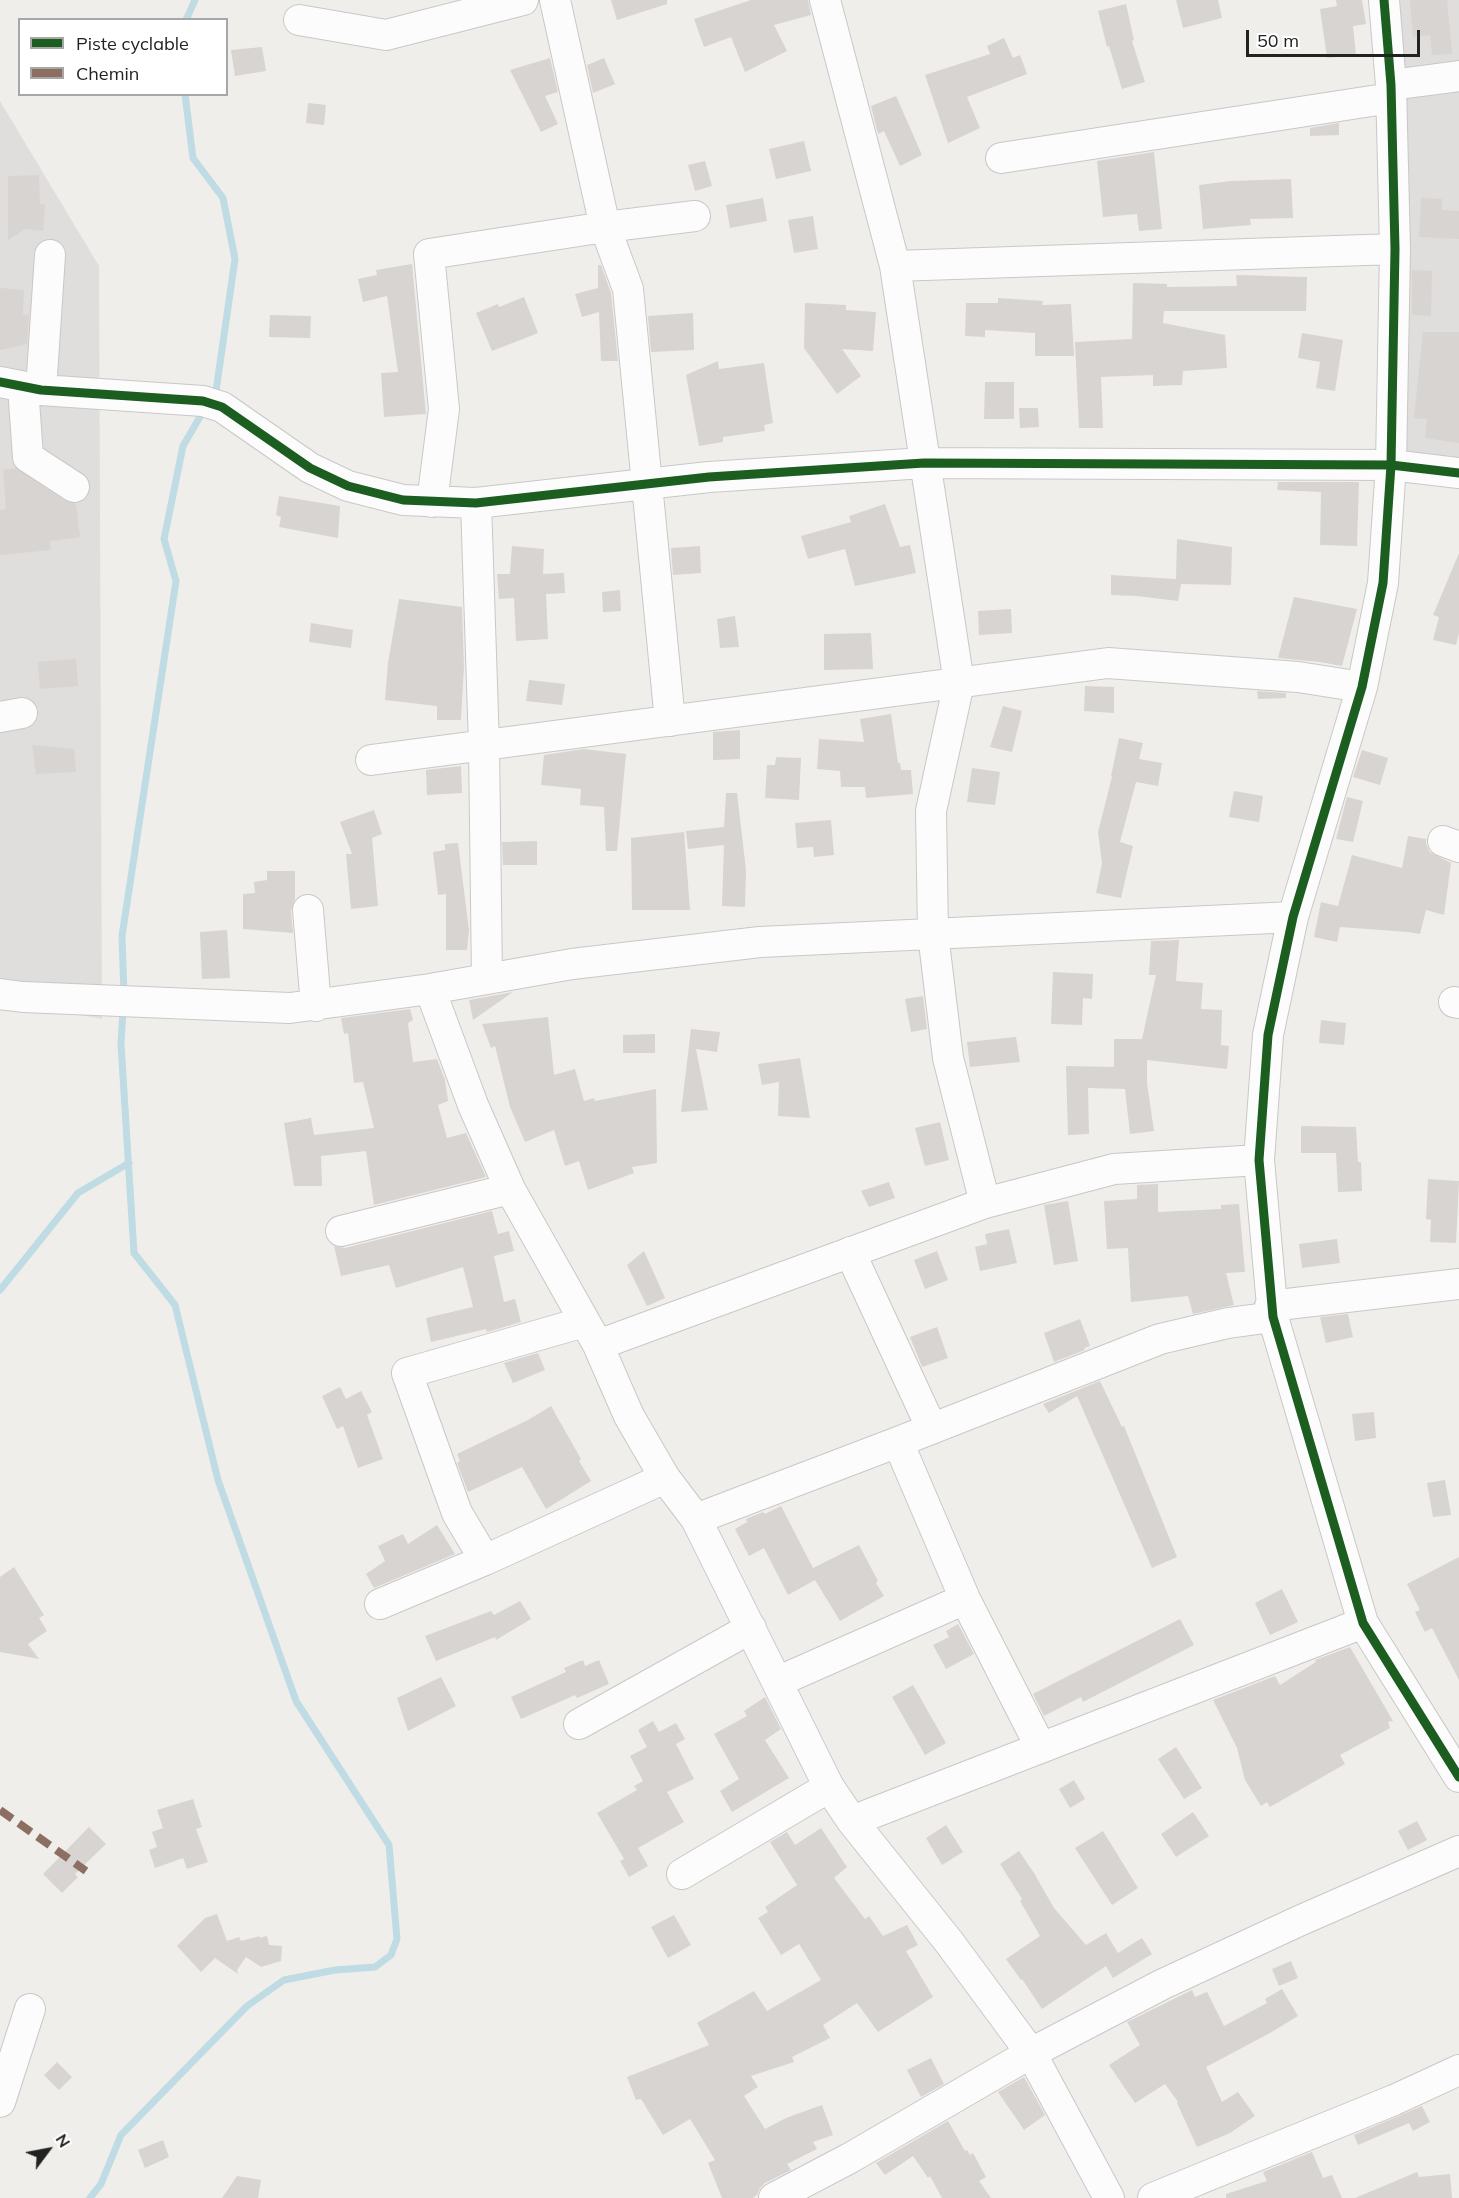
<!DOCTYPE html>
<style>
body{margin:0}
#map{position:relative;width:1459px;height:2198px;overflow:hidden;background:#f0eeeb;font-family:Mulish,sans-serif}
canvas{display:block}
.legend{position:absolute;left:18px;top:18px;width:210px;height:78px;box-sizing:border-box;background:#fff;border:2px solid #a7a7a7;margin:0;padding:8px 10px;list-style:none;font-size:18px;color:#222}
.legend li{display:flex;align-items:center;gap:12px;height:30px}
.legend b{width:30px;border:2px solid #a7a7a7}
.north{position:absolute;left:18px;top:2120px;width:60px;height:60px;-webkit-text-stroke:4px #fff;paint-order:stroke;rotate:58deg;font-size:16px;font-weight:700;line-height:24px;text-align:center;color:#222}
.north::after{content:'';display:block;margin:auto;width:21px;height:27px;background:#222;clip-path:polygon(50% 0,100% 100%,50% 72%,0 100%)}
.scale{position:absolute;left:1246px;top:30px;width:174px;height:27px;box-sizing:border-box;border:3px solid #222;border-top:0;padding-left:8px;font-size:18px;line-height:21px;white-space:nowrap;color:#222;-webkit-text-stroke:4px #fff;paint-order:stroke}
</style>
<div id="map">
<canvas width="1459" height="2198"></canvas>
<ul class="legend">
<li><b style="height:8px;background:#1b5e20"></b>Piste cyclable</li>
<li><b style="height:8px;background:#8d6e63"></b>Chemin</li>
</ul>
<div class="north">N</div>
<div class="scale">50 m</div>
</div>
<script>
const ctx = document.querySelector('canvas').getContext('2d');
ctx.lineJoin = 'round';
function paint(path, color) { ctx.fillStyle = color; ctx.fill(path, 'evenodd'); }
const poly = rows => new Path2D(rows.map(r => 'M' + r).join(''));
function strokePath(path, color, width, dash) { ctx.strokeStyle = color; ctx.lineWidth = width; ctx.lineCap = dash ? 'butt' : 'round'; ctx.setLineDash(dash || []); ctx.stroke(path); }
paint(poly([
 [1389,0,1459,0,1459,458,1406,451],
 [0,101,99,266,102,1019,0,1001]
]), '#dfdedc');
strokePath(poly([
 [186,20,195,0],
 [185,94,193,158,223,198,235,259,216,391,213,396],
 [124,995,122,936,176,581,164,539,183,446,204,410],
 [0,1290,78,1193,129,1163],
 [90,2198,101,2184,121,2135,247,2006,284,1980,335,1970,375,1967,391,1955,397,1939,389,1845,296,1701,218,1480,175,1305,134,1253,121,1044,123,1009]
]), '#bfdbe3', 7);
paint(poly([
 [611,0,667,0,667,4,617,20],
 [751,0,808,0,811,15,774,25,787,51,745,72,731,37,704,47,694,19],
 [1176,0,1218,0,1222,18,1183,28],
 [1336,0,1362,0,1366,24,1353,26,1356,55,1327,58,1320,9,1337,6],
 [1410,0,1447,0,1452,54,1432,55,1430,35,1413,37],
 [1126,4,1134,40,1132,41,1145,82,1122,89,1109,46,1107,47,1098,11],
 [1004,38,1013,58,1020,55,1027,74,967,97,980,128,948,143,925,75,990,54,987,46],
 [262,47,266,71,235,76,231,50],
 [550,58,558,92,545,96,558,124,541,132,510,70],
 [604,58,615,84,593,93,587,65],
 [896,96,922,155,900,166,884,131,878,134,871,106],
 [308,103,326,105,324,125,306,123],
 [1339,123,1339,135,1310,136,1310,128],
 [804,141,811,171,776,179,769,149],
 [1154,152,1162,229,1139,231,1137,214,1103,217,1097,161],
 [705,161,712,186,695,191,688,165],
 [39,175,40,204,45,205,43,231,25,229,8,240,8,176],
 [1291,179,1293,218,1250,219,1251,225,1203,229,1199,185,1231,181],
 [763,198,767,221,730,228,726,205],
 [1421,198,1442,199,1442,210,1459,211,1459,239,1419,237],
 [813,216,818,249,794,253,788,220],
 [412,264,426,414,384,417,381,373,398,372,387,296,363,302,358,279,377,275,376,270],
 [598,265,601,265,611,293,618,361,601,361,599,312,582,317,575,294,598,288],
 [1412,270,1432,271,1431,316,1412,315],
 [1236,275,1307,277,1306,311,1164,311,1163,323,1225,335,1227,368,1183,371,1182,385,1153,386,1153,375,1101,377,1103,428,1079,428,1075,342,1132,339,1133,283,1167,284,1167,287,1237,286],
 [0,288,24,290,23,315,29,314,27,344,0,350],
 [524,297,538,333,492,351,476,313,498,304,499,307],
 [998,298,1043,301,1042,305,1071,304,1074,356,1035,356,1035,333,985,330,985,337,965,336,966,303,998,303],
 [805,303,846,305,846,310,876,312,873,351,842,349,861,376,837,394,804,348],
 [693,313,694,350,651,352,648,316],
 [270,315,311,316,310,338,269,337],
 [1423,332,1459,332,1459,443,1425,438,1427,419,1414,418],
 [1302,333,1343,340,1335,391,1316,388,1320,362,1298,358],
 [718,361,719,369,764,363,773,423,764,425,765,431,723,437,723,442,699,446,686,375],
 [985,382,1014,382,1014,419,984,419],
 [1019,408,1038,408,1039,427,1020,428],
 [16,468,65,501,76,504,80,537,50,541,51,550,0,555,0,510,6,509,3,470],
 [1278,482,1359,482,1357,546,1320,545,1321,492,1277,490],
 [279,496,340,506,338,538,279,527,281,517,276,515],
 [885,504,900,547,910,545,916,573,855,586,845,549,808,559,801,536,851,522,849,516],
 [1177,539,1232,547,1231,585,1181,584,1178,601,1137,596,1111,595,1111,575,1176,579],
 [512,546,544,549,543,574,564,573,565,593,546,594,548,639,516,641,514,598,499,599,497,574,510,574],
 [700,546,701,573,673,575,671,548],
 [1459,553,1459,633,1456,645,1433,640,1439,617,1433,615],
 [620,590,621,611,603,612,602,592],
 [1294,597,1357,609,1342,666,1320,662,1278,658],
 [399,599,462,607,464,667,461,720,437,720,437,706,385,700,388,663],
 [1011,609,1012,633,979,635,978,611],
 [735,616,739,647,720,648,717,619],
 [311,623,353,630,351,648,309,642],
 [871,633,873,669,824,670,824,634],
 [76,659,78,686,40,689,38,662],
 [529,680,565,684,562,705,526,701],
 [1085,686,1114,687,1114,713,1084,711],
 [1257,691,1286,693,1286,698,1258,699],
 [1003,706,1022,711,1012,752,990,747],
 [891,714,898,763,900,763,901,770,911,770,913,794,866,798,865,787,841,787,840,771,817,769,819,739,864,742,860,719],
 [740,730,740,759,713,760,713,732],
 [1119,738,1143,743,1139,759,1162,763,1158,786,1136,782,1120,842,1133,846,1121,898,1096,893,1102,863,1098,832,1112,777,1111,776],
 [32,745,74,749,76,772,36,774],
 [584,749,626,754,617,851,606,851,604,807,580,805,581,789,541,785,544,755],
 [1362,750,1388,758,1380,785,1353,777],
 [776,757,801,758,799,800,765,798,767,765,775,765],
 [461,766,462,793,427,795,426,770],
 [972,768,1000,772,995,805,967,802],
 [1234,791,1263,796,1259,822,1229,817],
 [726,793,737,793,746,870,745,907,722,906,724,845,688,849,686,831,724,827],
 [1347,797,1363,801,1353,842,1336,839],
 [374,810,382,834,372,838,378,906,351,909,346,854,352,854,340,822],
 [831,820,834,855,814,857,813,847,797,848,795,823],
 [684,832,690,910,632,910,631,838],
 [1408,836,1426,839,1426,844,1430,852,1451,863,1444,915,1426,910,1420,934,1408,932,1340,927,1337,942,1314,937,1321,902,1338,906,1352,855,1402,868],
 [537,841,537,865,503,865,502,842],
 [458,843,469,930,467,950,446,950,446,894,438,895,433,852,445,850,445,844],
 [267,871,295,871,295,899,291,911,293,933,243,929,243,894,255,893,254,882,267,880],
 [227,930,230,978,202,979,200,932],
 [1179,940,1176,981,1203,983,1201,1009,1222,1010,1221,1045,1229,1046,1227,1069,1147,1060,1147,1083,1154,1131,1130,1134,1125,1089,1088,1088,1089,1134,1068,1135,1066,1066,1114,1067,1114,1039,1142,1039,1156,975,1149,975,1151,941],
 [1053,972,1093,974,1092,999,1083,998,1082,1025,1051,1024],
 [513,992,473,1020,469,1000],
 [923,996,927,1029,911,1032,905,999],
 [410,1009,413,1020,408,1023,413,1062,437,1059,445,1080,448,1101,438,1105,447,1138,466,1133,486,1177,374,1205,366,1151,321,1156,322,1186,294,1186,284,1123,311,1118,314,1135,374,1128,363,1082,354,1083,348,1033,344,1034,341,1018],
 [548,1017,554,1075,575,1069,584,1101,594,1098,595,1101,656,1089,657,1163,632,1167,634,1173,588,1190,579,1161,565,1166,554,1130,525,1142,510,1107,495,1046,491,1048,482,1024],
 [1321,1020,1346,1023,1344,1045,1319,1043],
 [691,1029,720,1032,717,1052,696,1049,708,1110,681,1112],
 [655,1034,655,1053,623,1053,623,1035],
 [1016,1037,1020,1062,970,1067,967,1042],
 [800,1058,810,1118,778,1116,779,1082,762,1085,758,1064],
 [940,1122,949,1160,925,1166,915,1128],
 [1301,1126,1356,1127,1358,1162,1361,1162,1362,1191,1338,1192,1336,1153,1301,1153],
 [1428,1179,1459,1181,1456,1243,1430,1242,1431,1220,1426,1219],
 [889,1182,895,1198,869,1207,861,1191],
 [1158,1184,1158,1212,1221,1209,1221,1205,1239,1204,1245,1272,1226,1273,1234,1305,1193,1314,1188,1296,1131,1302,1128,1248,1107,1249,1104,1201,1137,1199,1137,1185],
 [1068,1201,1078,1261,1054,1265,1044,1205],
 [492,1211,498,1234,509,1231,514,1251,494,1256,504,1302,515,1299,521,1322,487,1332,486,1329,431,1342,426,1318,473,1307,463,1267,396,1288,389,1265,341,1276,334,1246,345,1248],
 [1009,1229,1017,1263,980,1271,975,1247,987,1244,985,1234],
 [1337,1239,1340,1263,1302,1268,1299,1244],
 [644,1251,665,1298,647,1306,627,1265],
 [937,1251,948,1280,925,1289,914,1260],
 [1348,1314,1353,1337,1326,1343,1320,1317],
 [1080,1319,1090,1346,1084,1348,1085,1350,1054,1362,1044,1333],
 [937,1327,948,1358,922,1367,910,1337],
 [538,1353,545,1370,513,1383,504,1363],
 [1100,1381,1122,1427,1124,1426,1177,1557,1152,1568,1077,1396,1049,1413,1043,1404],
 [340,1387,346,1399,361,1391,372,1412,367,1415,383,1459,358,1468,343,1426,337,1429,322,1396],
 [551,1406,581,1459,579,1461,591,1481,546,1509,522,1467,468,1492,457,1463,460,1461,457,1454,528,1420],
 [1374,1412,1376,1438,1355,1441,1352,1414],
 [1445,1480,1451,1515,1433,1517,1427,1483],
 [781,1506,813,1568,859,1545,878,1581,876,1583,884,1596,840,1621,815,1580,788,1595,764,1548,749,1556,735,1529,747,1522,746,1519,763,1512,765,1514],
 [437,1525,455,1554,374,1588,366,1574,385,1561,378,1546,403,1534,408,1544],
 [1459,1557,1459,1680,1432,1628,1425,1632,1415,1612,1420,1610,1407,1584],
 [14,1567,44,1615,39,1618,47,1631,28,1644,39,1659,0,1652,0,1577],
 [1282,1589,1298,1622,1270,1635,1255,1603],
 [520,1601,531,1619,496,1640,495,1637,436,1661,425,1636,491,1611,494,1615],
 [1180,1619,1194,1645,1083,1702,1081,1697,1044,1716,1033,1694],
 [958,1624,974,1654,946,1669,933,1645,949,1637,946,1631],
 [1350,1647,1393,1721,1388,1722,1390,1728,1340,1755,1345,1764,1270,1807,1267,1802,1261,1806,1245,1780,1237,1748,1213,1700,1275,1676,1280,1685,1316,1662,1315,1660],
 [583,1660,585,1666,599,1660,609,1684,577,1698,575,1695,521,1719,511,1697,566,1672,564,1668],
 [441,1677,456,1706,408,1731,397,1698],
 [913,1685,946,1743,925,1755,892,1697],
 [765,1697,781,1729,765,1740,789,1778,732,1812,720,1791,739,1779,714,1734,747,1716,744,1711],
 [653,1721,659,1732,676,1723,685,1739,676,1744,694,1779,667,1792,684,1822,638,1848,648,1866,629,1877,620,1861,624,1859,597,1813,637,1790,634,1786,643,1781,630,1756,647,1747,638,1730],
 [1176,1747,1202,1788,1184,1799,1158,1759],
 [1074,1780,1085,1799,1070,1808,1059,1789],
 [193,1799,202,1827,196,1829,208,1862,187,1869,183,1858,155,1868,149,1850,157,1847,152,1832,163,1828,157,1810],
 [1193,1812,1209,1836,1176,1857,1161,1834],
 [1417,1821,1427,1840,1408,1850,1398,1831],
 [946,1825,963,1852,942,1865,926,1838],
 [89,1827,106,1844,75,1874,78,1877,62,1893,43,1874],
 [821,1828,847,1867,834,1878,865,1919,869,1916,883,1936,907,1925,918,1945,906,1951,933,1997,878,2032,857,2003,823,2025,830,2038,792,2057,794,2062,751,2076,758,2087,744,2096,765,2129,786,2118,822,2105,833,2135,813,2142,817,2149,787,2164,791,2170,765,2183,760,2188,757,2195,753,2198,722,2198,708,2163,715,2160,690,2119,663,2135,641,2099,636,2100,627,2077,709,2045,697,2023,754,1991,767,2011,821,1980,799,1944,781,1955,758,1918,768,1912,765,1907,797,1885,770,1842,787,1832,795,1845],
 [1103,1831,1138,1888,1112,1905,1075,1848],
 [1019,1851,1034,1873,1054,1908,1086,1945,1106,1933,1118,1953,1142,1938,1152,1954,1113,1978,1106,1966,1042,2009,1022,1979,1021,1980,1006,1959,1040,1936,1020,1901,1022,1899,1000,1864],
 [217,1914,227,1941,239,1937,241,1941,260,1936,259,1938,267,1936,269,1945,282,1946,281,1961,261,1967,246,1957,237,1970,238,1974,215,1958,201,1972,177,1946,205,1918],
 [674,1915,691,1945,668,1958,651,1927],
 [1291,1961,1298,1978,1279,1986,1272,1969],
 [1282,1989,1298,2016,1270,2033,1206,2067,1222,2102,1238,2092,1255,2116,1230,2133,1197,2147,1177,2103,1178,2102,1165,2084,1135,2103,1109,2065,1140,2045,1127,2022,1192,1990,1195,1997,1207,1992,1224,2026,1267,2003,1265,1999],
 [931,2058,944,2084,921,2097,907,2070],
 [57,2062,72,2077,59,2090,44,2075],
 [1024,2077,1045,2115,1024,2130,998,2092],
 [1422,2106,1430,2122,1413,2131,1409,2123,1358,2145,1354,2135],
 [948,2121,965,2151,967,2150,970,2155,973,2153,986,2177,979,2181,991,2198,942,2198,930,2176,928,2178,913,2156,885,2175,876,2163],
 [163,2140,169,2157,145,2168,138,2150],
 [1312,2152,1323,2178,1332,2175,1342,2198,1226,2198,1226,2194,1267,2181,1263,2172],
 [1417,2172,1419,2177,1450,2174,1452,2198,1355,2198],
 [237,2176,261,2180,258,2198,222,2198]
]), '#d7d4d2');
const minor = poly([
 [555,0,605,227,628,289,670,721],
 [825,0,895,266,959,683,931,811,933,934,948,1058,985,1203],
 [1384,0,1391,85,1395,249,1391,465,1383,583,1362,687,1293,917,1268,1035,1259,1160,1273,1317,1363,1623,1459,1777],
 [299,20,386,35,523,0],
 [1391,85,1459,76],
 [1001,158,1391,98],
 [895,266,1395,249],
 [0,382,41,390,203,401,222,407,310,468,348,486,403,500,476,503,709,477,924,463,1391,465,1459,473],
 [23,387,28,457,74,487],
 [41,390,50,255],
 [432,502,444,409,429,254,605,227,695,216],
 [476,503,484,745,487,979],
 [0,717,22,713],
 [371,760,1108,663,1298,677,1362,687],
 [1443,841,1459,847],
 [308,910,316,1006],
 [430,989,473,1105,510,1189,598,1345,629,1416,665,1478,696,1519,829,1787,852,1821,949,1942,1031,2053,1109,2198],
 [0,994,23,997,290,1008,430,989,572,964,760,942,1293,917],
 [1454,1002,1459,1003],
 [341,1231,510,1189],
 [850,1252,932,1429],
 [1270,1306,1459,1284],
 [598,1345,985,1203,1114,1169,1259,1160],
 [898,1442,965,1599,1040,1746],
 [696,1519,898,1442,1160,1339,1228,1323,1273,1317],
 [485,1560,457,1513,407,1373,584,1322],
 [380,1604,485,1560,665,1478],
 [777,1682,965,1599],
 [579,1724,751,1628],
 [852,1821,1363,1623],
 [682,1874,829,1787],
 [0,2102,30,2009],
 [774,2198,850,2158,1031,2053,1163,1984,1299,1921,1459,1851],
 [1153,2198,1394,2100,1459,2070]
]);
strokePath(minor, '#c9c8c7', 32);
strokePath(minor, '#fdfcfc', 30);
strokePath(poly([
 [0,1810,86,1871]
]), '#8d6e63', 8, [15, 8]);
strokePath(poly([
 [1384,0,1391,85,1395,249,1391,465,1383,583,1362,687,1293,917,1268,1035,1259,1160,1273,1317,1363,1623,1459,1777],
 [0,382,41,390,203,401,222,407,310,468,348,486,403,500,476,503,709,477,924,463,1391,465,1459,473]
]), '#1b5e20', 9);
</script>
